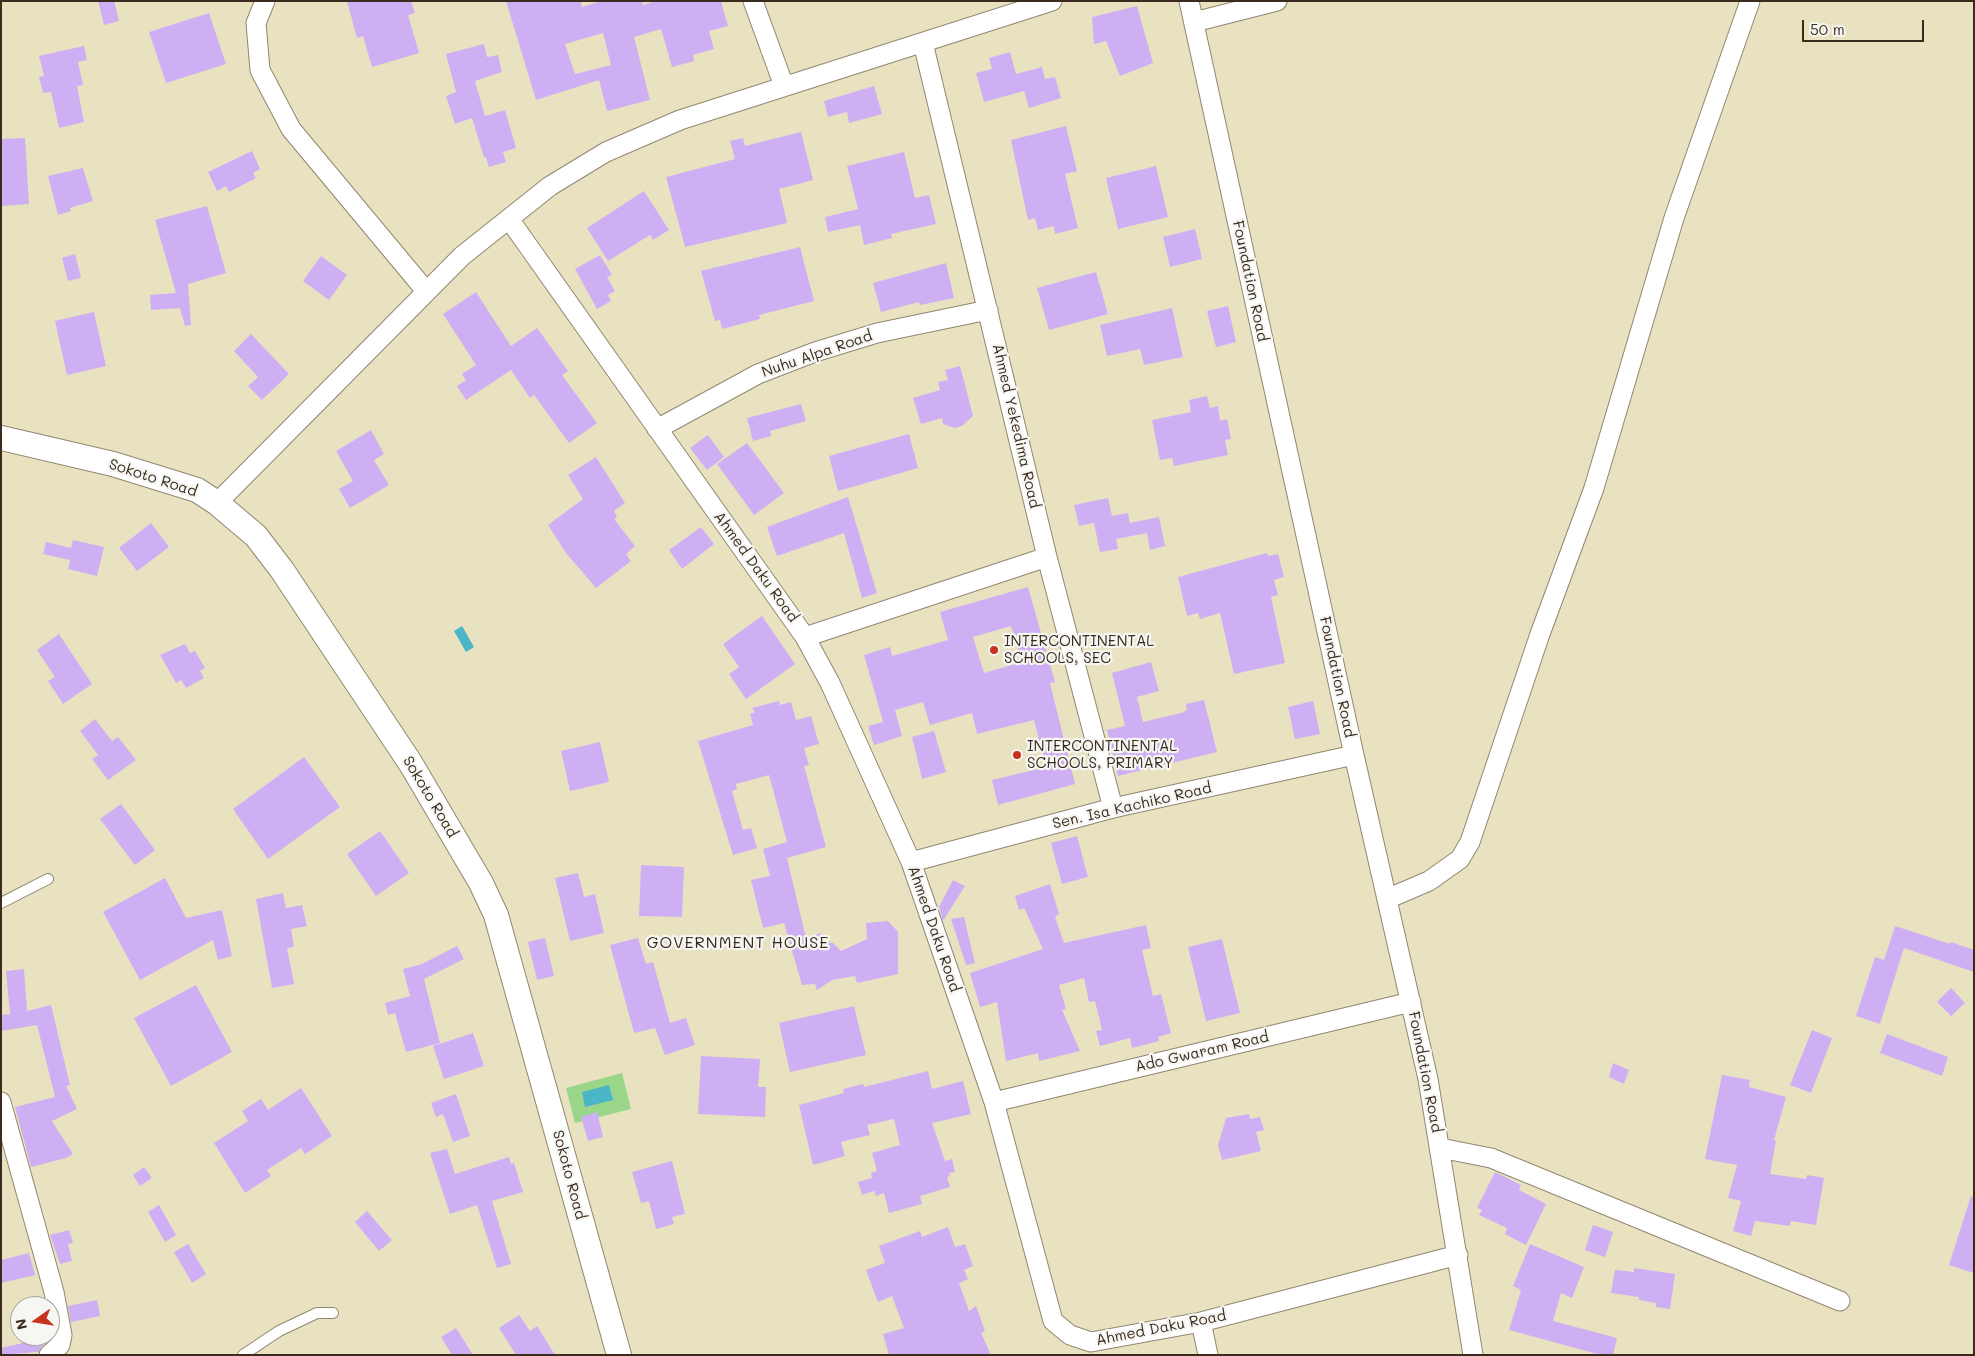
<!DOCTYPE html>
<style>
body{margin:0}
#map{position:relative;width:1975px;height:1356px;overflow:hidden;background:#e9e2c1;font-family:Mali,sans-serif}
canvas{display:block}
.frame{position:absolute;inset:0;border:2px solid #3b2a1e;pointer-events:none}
.north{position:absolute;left:10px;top:1296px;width:50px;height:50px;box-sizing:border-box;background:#f6f6f2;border:1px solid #aba49d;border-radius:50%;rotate:257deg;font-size:14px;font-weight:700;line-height:20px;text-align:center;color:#3b2a1e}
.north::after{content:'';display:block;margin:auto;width:18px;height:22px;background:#c8321e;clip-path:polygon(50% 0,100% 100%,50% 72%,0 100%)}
.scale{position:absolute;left:1802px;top:20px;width:122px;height:22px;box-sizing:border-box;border:2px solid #3b2a1e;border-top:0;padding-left:6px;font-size:15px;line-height:18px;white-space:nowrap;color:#3b2a1e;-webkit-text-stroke:4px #f6f6f2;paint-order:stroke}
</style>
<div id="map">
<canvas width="1975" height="1356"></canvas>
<div class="frame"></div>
<div class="north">N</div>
<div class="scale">50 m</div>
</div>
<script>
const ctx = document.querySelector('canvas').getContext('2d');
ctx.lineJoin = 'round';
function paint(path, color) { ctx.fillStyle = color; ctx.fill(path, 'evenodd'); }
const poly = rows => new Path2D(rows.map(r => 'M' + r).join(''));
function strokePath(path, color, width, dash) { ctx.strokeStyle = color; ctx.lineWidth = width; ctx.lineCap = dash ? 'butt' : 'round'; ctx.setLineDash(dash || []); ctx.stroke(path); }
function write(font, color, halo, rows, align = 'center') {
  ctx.font = font + ' Mali,sans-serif'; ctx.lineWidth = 4.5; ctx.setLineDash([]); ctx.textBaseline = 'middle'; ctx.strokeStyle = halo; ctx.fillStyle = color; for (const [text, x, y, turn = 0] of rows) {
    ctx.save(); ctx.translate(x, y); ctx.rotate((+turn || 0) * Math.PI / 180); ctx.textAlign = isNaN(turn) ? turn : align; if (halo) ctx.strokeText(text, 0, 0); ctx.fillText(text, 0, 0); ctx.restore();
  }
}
paint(poly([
 [622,1073,631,1109,575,1123,566,1088]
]), '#99d68a');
paint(poly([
 [462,626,474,647,466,652,454,631],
 [609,1085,613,1100,585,1107,582,1092]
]), '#4bb6c7');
paint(poly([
 [98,1,114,1,119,21,104,25],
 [347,1,411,1,415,13,408,15,419,53,372,67,363,36,357,38],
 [506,1,581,1,582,7,601,1,642,1,643,5,655,1,721,1,728,26,709,31,714,49,693,55,694,61,672,67,661,29,634,37,650,100,607,111,599,80,536,100],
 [603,33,611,65,575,74,565,44],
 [1137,6,1153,63,1120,76,1106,41,1094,44,1092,17],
 [209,13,226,64,166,83,149,32],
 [484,44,487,57,498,55,502,72,475,81,485,116,505,110,516,148,503,152,506,162,489,167,486,157,484,157,472,118,455,124,446,96,456,92,446,54],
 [84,46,87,60,78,62,83,85,77,86,84,122,59,128,51,92,43,93,39,77,44,76,39,56],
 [1010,52,1016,74,1042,67,1045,79,1055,77,1061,98,1029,108,1024,91,984,102,976,73,992,69,989,58],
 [874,86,882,114,849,123,847,112,828,117,824,101],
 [1066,126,1077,171,1065,174,1078,228,1055,234,1054,226,1038,230,1035,218,1028,220,1011,140],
 [801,132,813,180,779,189,787,223,685,247,666,177,735,159,730,141,743,138,745,146],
 [25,138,29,204,1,206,1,139],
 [252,151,260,169,253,173,256,178,229,192,226,186,217,191,208,172],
 [904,152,915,198,929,195,936,224,891,234,892,238,864,245,860,225,828,232,825,217,858,209,847,166],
 [1156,166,1168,217,1118,229,1106,178],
 [83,168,93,201,70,208,71,211,58,215,48,176],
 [644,191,669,230,653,240,650,235,608,261,587,228],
 [207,206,226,273,188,284,191,325,185,326,180,308,151,310,150,295,176,293,155,220],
 [1195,229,1202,259,1170,267,1163,237],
 [800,247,814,301,759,315,760,319,722,329,720,320,715,321,701,271],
 [75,254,81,278,68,281,62,258],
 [600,255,612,275,607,277,615,291,608,295,611,301,597,309,575,269],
 [321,256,347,275,329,300,303,281],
 [946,263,954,298,920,305,919,302,881,312,873,283],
 [1096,272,1108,314,1049,330,1037,288],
 [476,292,511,346,537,328,568,371,562,375,597,423,569,443,534,395,530,398,511,370,466,400,457,386,466,380,462,374,476,365,443,314],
 [1228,306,1236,342,1216,347,1207,311],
 [1172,308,1183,357,1144,365,1140,349,1107,356,1100,325],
 [94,312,106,366,67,375,55,321],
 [251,334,289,374,262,400,248,386,258,377,234,351],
 [960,366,973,416,962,426,955,428,943,424,942,418,921,424,913,398,940,390,938,382,948,380,945,370],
 [1207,396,1210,408,1218,406,1220,421,1227,419,1231,439,1225,440,1228,455,1174,466,1172,458,1160,460,1152,420,1191,412,1189,400],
 [801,404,806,421,770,431,771,436,753,441,747,418],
 [371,430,384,454,374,460,389,485,350,508,339,489,353,481,336,451],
 [909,434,918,468,838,491,829,456],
 [708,435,724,457,707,470,690,448],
 [747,443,784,493,754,515,717,464],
 [596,457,625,503,614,511,617,517,614,519,635,546,626,554,631,561,596,588,566,553,548,525,583,499,568,475],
 [848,497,877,593,862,598,844,533,777,556,767,527],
 [1108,498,1112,516,1128,513,1130,523,1159,517,1165,546,1150,550,1147,533,1116,539,1118,549,1100,552,1094,523,1079,526,1074,505],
 [151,523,169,547,137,571,119,548],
 [701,527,714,544,682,569,669,550],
 [73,540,104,547,97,576,68,569,70,560,43,554,46,542,71,548],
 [1267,553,1268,556,1278,554,1284,577,1274,580,1278,595,1271,597,1285,663,1234,674,1220,613,1200,619,1198,613,1187,616,1178,577],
 [1028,587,1055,682,1050,683,1075,784,998,805,992,780,1046,767,1034,720,977,734,972,713,930,725,923,702,895,710,902,736,874,745,868,726,883,722,864,655,890,647,892,656,948,640,940,612],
 [1011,626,1022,662,984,673,973,637],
 [762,616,795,664,746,699,729,674,739,667,723,644],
 [59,634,92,684,63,704,48,681,55,677,37,650],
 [185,644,190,653,195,651,205,668,200,671,204,678,186,688,181,680,176,683,160,655],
 [1151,662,1159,691,1137,697,1143,722,1181,713,1187,710,1186,704,1204,700,1217,752,1118,776,1107,730,1125,726,1112,673],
 [779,701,780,705,791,702,796,720,811,716,819,744,804,748,809,765,804,766,826,847,787,858,806,938,821,933,824,942,833,943,841,951,867,939,866,923,888,921,898,932,898,974,857,983,855,976,832,980,817,990,815,984,802,985,784,923,763,928,751,880,770,876,763,849,787,842,769,775,736,784,737,789,732,791,743,830,751,828,757,848,733,855,698,741,753,725,750,714,755,712,752,708],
 [1313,701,1320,734,1295,739,1288,707],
 [95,719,112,741,118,737,136,760,108,780,92,759,98,755,80,731],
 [934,731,946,772,922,779,912,737],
 [600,742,609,782,570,791,561,751],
 [304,757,340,807,268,859,233,809],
 [121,804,155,850,135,865,100,819],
 [380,831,409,873,376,896,347,854],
 [1077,836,1088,877,1062,884,1051,843],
 [641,865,684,867,682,917,639,916],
 [578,873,584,897,595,894,604,933,570,941,555,878],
 [165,878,186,918,222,910,232,956,218,960,213,940,140,980,103,912],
 [953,880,965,886,943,921,939,907],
 [1050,884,1059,914,1055,917,1064,943,1146,925,1151,948,1142,950,1153,996,1161,994,1171,1033,1158,1037,1159,1041,1132,1048,1130,1038,1100,1046,1096,1031,1102,1030,1095,1001,1089,1002,1084,978,1059,985,1066,1009,1062,1010,1080,1051,1039,1061,1038,1053,1006,1061,997,1002,980,1007,970,973,1043,949,1024,908,1019,910,1015,896],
 [283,893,286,908,302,905,307,926,291,929,294,947,287,948,294,984,272,988,256,899],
 [964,917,975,963,966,965,951,919],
 [1895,926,1950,944,1951,942,1974,950,1974,972,1904,948,1880,1024,1856,1016,1875,957,1884,960],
 [545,938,554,976,537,980,528,942],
 [638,938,646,964,653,962,670,1023,686,1018,695,1045,665,1055,655,1028,634,1033,610,945],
 [1222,939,1240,1013,1206,1021,1188,947],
 [457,946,464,959,424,979,440,1043,406,1052,395,1013,388,1015,385,1003,410,996,403,969,422,964],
 [24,969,27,1011,51,1005,70,1085,66,1086,77,1109,52,1121,73,1154,66,1158,31,1167,15,1107,55,1097,37,1025,1,1031,1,1015,10,1014,6,971],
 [196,985,232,1052,171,1086,134,1018],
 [1951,988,1965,1003,1951,1016,1937,1002],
 [854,1006,866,1055,790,1072,779,1023],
 [1812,1030,1832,1038,1811,1093,1790,1085],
 [473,1033,484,1066,444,1079,433,1046],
 [1887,1034,1948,1057,1942,1076,1880,1053],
 [701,1056,760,1059,758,1087,766,1087,765,1117,698,1114],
 [1613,1063,1629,1070,1624,1084,1609,1077],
 [928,1071,932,1089,963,1081,971,1114,932,1123,945,1161,952,1159,955,1172,949,1173,950,1176,947,1177,950,1187,920,1196,922,1204,889,1213,884,1193,876,1196,874,1191,862,1195,858,1182,872,1178,871,1173,877,1171,872,1153,900,1145,894,1119,867,1125,870,1135,841,1142,845,1156,813,1165,799,1105,844,1093,843,1089,863,1084,864,1087],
 [1722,1075,1750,1080,1749,1087,1786,1097,1774,1140,1776,1141,1770,1174,1806,1179,1807,1175,1824,1178,1816,1225,1791,1221,1790,1226,1755,1221,1751,1236,1733,1231,1741,1201,1728,1198,1737,1165,1705,1159],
 [301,1088,332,1136,305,1154,301,1148,267,1170,271,1176,245,1193,214,1143,248,1121,242,1111,261,1099,268,1110],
 [456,1094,470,1136,453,1142,443,1114,436,1117,431,1103],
 [597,1112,603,1137,588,1141,581,1117],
 [1249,1114,1250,1119,1260,1117,1264,1130,1256,1132,1261,1151,1222,1160,1218,1145,1226,1118],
 [447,1149,455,1174,509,1157,511,1164,514,1163,523,1192,492,1201,511,1264,497,1268,477,1205,450,1214,430,1153],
 [672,1161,685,1214,672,1217,674,1224,656,1229,649,1201,641,1203,632,1172],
 [144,1167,152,1178,140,1186,133,1175],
 [1495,1172,1521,1185,1519,1190,1546,1204,1526,1245,1505,1234,1507,1228,1479,1215,1482,1210,1477,1208],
 [1971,1196,1974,1197,1974,1273,1949,1265],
 [159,1205,176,1235,165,1242,148,1212],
 [367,1211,392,1240,379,1251,355,1222],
 [1593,1225,1613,1232,1605,1257,1585,1250],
 [948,1227,955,1247,965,1244,973,1266,964,1270,968,1279,959,1283,969,1311,976,1306,985,1331,981,1333,991,1355,889,1355,883,1334,904,1328,892,1296,878,1302,866,1270,885,1263,879,1246,920,1231,922,1237],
 [69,1230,73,1243,68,1244,72,1261,60,1264,50,1235],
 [188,1244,206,1274,192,1283,174,1252],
 [1530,1244,1584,1267,1572,1298,1561,1293,1553,1321,1617,1338,1613,1355,1601,1355,1509,1330,1521,1290,1513,1286],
 [29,1253,35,1275,1,1283,1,1260],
 [1634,1268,1675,1274,1670,1309,1656,1307,1656,1303,1639,1300,1639,1297,1611,1293,1615,1270,1634,1272],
 [97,1300,100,1316,71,1322,68,1306],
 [519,1315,530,1331,537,1326,555,1355,516,1355,499,1328],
 [456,1328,473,1355,452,1355,441,1337],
 [49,1337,38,1352,1,1355,1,1348]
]), '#cfaff4');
const service = poly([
 [1,903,48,879],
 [243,1355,279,1331,317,1313,333,1313]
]);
const minor = poly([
 [265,1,256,23,260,70,291,129,426,291],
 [753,1,784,86],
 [1189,1,1354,755,1428,1079,1473,1355],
 [1194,22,1277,1],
 [923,43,1047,557,1113,808],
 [509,219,805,637,830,683,911,862,994,1102,1053,1321,1070,1335,1091,1342,1201,1322,1458,1255],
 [657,429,758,374,815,352,877,333,988,310],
 [217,503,462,256,550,186,606,152,680,120,1052,1],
 [805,637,1047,557],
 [911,862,1113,808,1354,755],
 [1387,899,1429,881,1460,859,1470,842,1540,634,1594,488,1674,218,1750,1],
 [1,1102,54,1292,62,1335,60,1345,49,1355],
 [994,1102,1411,1002],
 [1440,1148,1491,1158,1840,1301],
 [1201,1322,1208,1355]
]);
const tertiary = poly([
 [1,438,113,464,197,490,217,503,256,536,282,570,411,764,481,883,496,915,619,1355]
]);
strokePath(service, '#928670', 12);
strokePath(minor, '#928670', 21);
strokePath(tertiary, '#928670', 26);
strokePath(service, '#fff', 10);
strokePath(minor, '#fff', 19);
strokePath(tertiary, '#fff', 24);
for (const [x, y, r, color] of [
 [994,650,5,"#c8321e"],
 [1017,755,5,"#c8321e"]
]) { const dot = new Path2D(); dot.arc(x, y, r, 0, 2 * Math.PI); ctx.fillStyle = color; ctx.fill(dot); strokePath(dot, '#f6f6f2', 2); }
write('15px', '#3b2a1e', '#f6f6f2', [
 ["Foundation Road",1250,281,78],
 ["Nuhu Alpa Road",817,354,-19],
 ["Ahmed Yekedima Road",1016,426,77],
 ["Sokoto Road",153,478,18],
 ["Ahmed Daku Road",756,567,54],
 ["Foundation Road",1337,677,78],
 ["Sokoto Road",430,797,59],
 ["Sen. Isa Kachiko Road",1132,806,-13],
 ["Ahmed Daku Road",934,929,71],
 ["Ado Gwaram Road",1202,1052,-13],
 ["Foundation Road",1425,1072,79],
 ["Sokoto Road",569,1175,75],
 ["Ahmed Daku Road",1161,1328,-11]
]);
write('15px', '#3b2a1e', '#f6f6f2', [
 ["INTERCONTINENTAL",1004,641],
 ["SCHOOLS, SEC",1004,658],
 ["INTERCONTINENTAL",1027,746],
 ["SCHOOLS, PRIMARY",1027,763]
], 'left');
ctx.letterSpacing = '1px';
write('16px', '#3b2a1e', '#f6f6f2', [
 ["GOVERNMENT HOUSE",738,943]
]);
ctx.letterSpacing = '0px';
</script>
